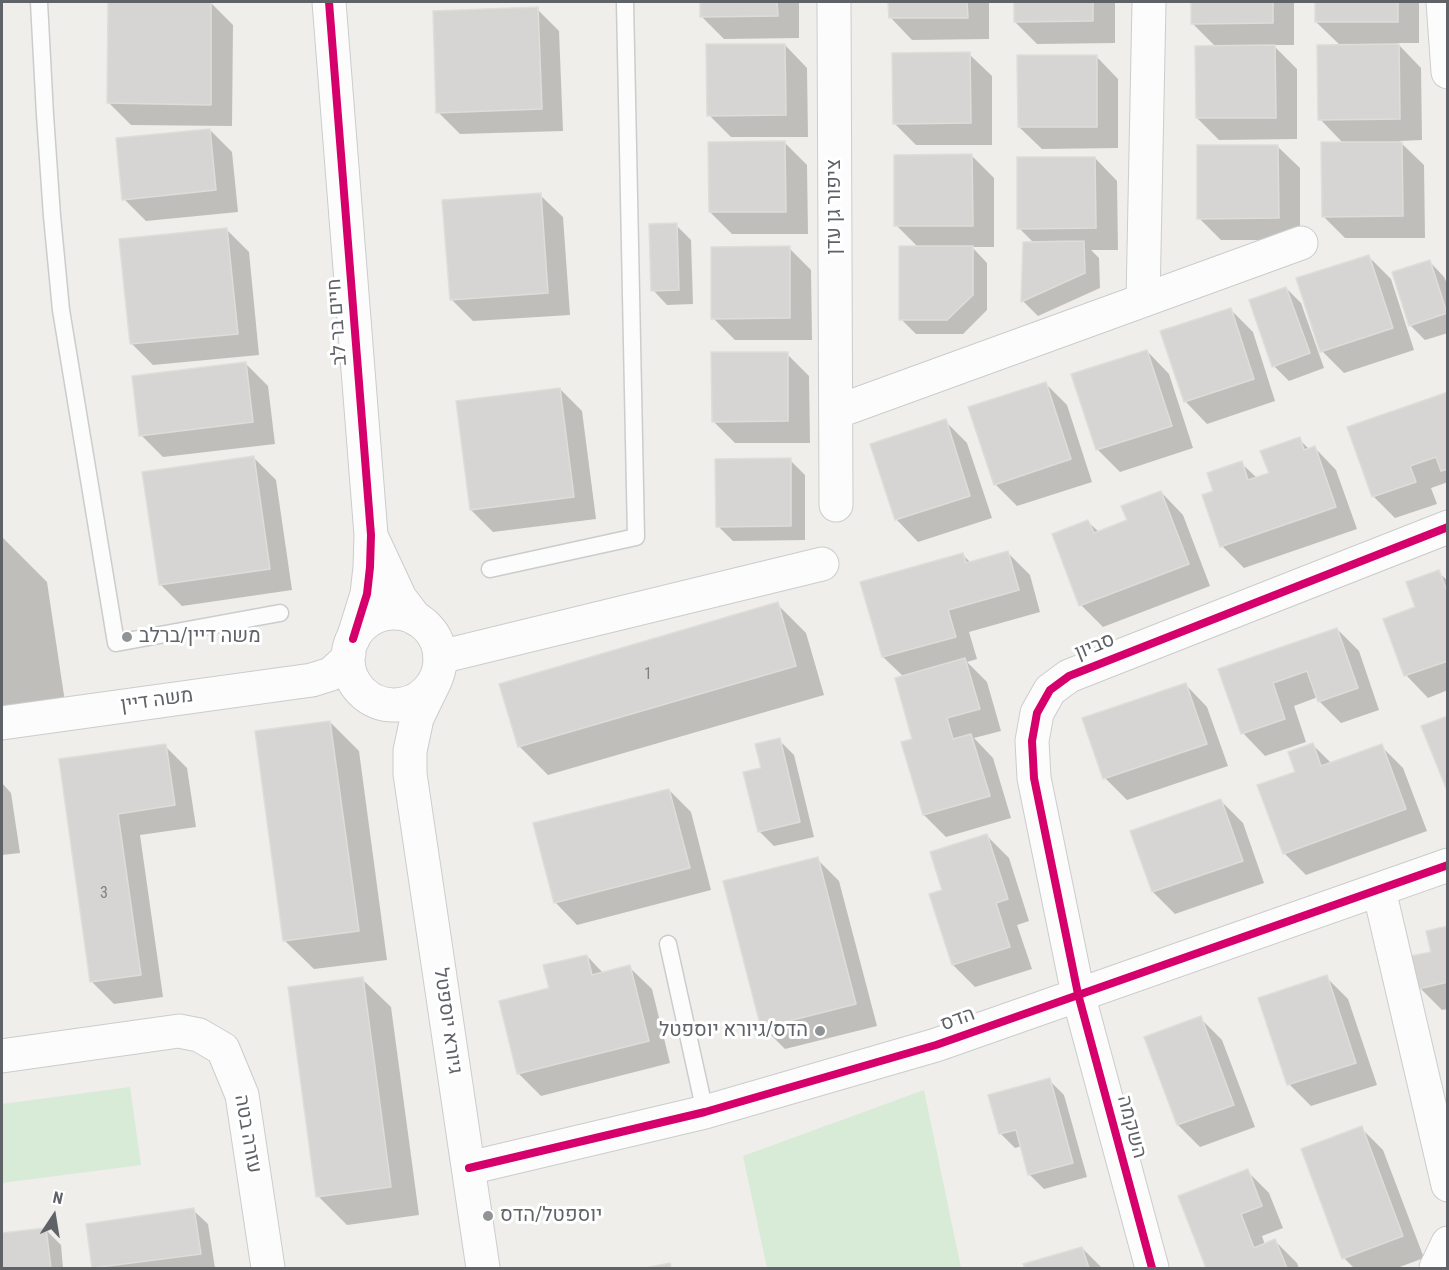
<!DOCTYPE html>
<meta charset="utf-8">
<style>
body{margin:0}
#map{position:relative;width:1449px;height:1270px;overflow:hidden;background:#efeeea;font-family:"Roboto Condensed",sans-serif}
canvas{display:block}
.frame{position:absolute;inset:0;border:3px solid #5f6368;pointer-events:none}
.north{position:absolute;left:24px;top:1186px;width:60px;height:60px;-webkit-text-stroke:4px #fff;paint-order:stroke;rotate:12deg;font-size:16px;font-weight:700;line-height:24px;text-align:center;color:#5f6368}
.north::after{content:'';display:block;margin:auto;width:21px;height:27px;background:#5f6368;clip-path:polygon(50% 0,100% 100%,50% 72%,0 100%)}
</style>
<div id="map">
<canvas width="1449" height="1270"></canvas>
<div class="frame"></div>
<div class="north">N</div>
</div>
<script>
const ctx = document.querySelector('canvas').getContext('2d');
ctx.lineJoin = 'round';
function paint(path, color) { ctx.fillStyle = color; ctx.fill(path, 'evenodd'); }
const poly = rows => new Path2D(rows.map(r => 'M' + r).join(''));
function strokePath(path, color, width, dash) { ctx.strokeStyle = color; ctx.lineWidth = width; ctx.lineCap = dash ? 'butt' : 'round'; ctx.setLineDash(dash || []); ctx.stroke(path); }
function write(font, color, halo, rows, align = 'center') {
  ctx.font = font + ' "Roboto Condensed",Heebo,sans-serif'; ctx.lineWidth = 6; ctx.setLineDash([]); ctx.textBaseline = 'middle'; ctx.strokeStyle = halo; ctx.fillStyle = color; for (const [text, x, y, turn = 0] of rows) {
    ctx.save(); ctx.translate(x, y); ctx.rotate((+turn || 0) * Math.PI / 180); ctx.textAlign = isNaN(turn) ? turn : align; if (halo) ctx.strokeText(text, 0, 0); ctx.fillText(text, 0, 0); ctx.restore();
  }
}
paint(poly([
 [130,1087,141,1165,2,1183,2,1104],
 [924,1090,961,1268,767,1268,743,1156]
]), '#d8ebd6');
paint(poly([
 [110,2,211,3,233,25,232,126,131,125,109,103],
 [701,2,799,2,799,38,724,39,701,16],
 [890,2,989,2,989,39,912,40,890,17],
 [1015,2,1115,2,1115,43,1037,44,1015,22],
 [1192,2,1294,2,1294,45,1273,45,1297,69,1297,139,1219,140,1197,118,1216,47,1193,24],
 [1316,2,1419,2,1419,43,1397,43,1421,68,1422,140,1399,141,1424,165,1425,238,1345,238,1323,216,1344,144,1320,119,1341,46,1316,22],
 [537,9,559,31,563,131,460,134,438,112],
 [785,45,807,68,808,137,731,137,709,115],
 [969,54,992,76,992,145,916,145,894,123],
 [1096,56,1118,79,1118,148,1042,149,1019,127],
 [210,130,232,152,238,212,146,221,124,199],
 [785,143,807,165,808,234,732,234,710,212],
 [1277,146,1300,168,1300,240,1221,240,1199,218],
 [972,156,994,178,994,247,972,247,987,263,987,310,963,334,916,334,901,319,919,248,896,225],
 [1095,158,1117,181,1118,250,1091,250,1099,258,1100,288,1038,316,1023,301,1034,243,1019,228],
 [540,195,563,217,570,315,473,321,451,299],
 [676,225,691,240,693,304,667,305,653,290],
 [227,230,249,252,259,355,153,365,131,343],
 [789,248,811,270,812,340,735,340,713,318],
 [1369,257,1391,279,1414,350,1344,373,1322,351],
 [1430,262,1444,277,1448,286,1448,333,1425,340,1410,325],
 [1286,288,1301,303,1324,368,1289,381,1274,366],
 [1231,310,1253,332,1275,401,1207,424,1185,401],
 [1147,351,1169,374,1193,448,1120,472,1098,450,1073,375],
 [787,354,809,376,810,443,735,443,713,421],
 [246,364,268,386,275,444,163,457,141,435],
 [1045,383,1067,405,1092,482,1017,506,995,484],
 [560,389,582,411,596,519,493,532,471,510],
 [1448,393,1448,482,1431,488,1437,504,1395,518,1373,496],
 [945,421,967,443,992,518,918,542,896,519],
 [1299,439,1309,449,1314,447,1336,470,1357,529,1244,568,1222,546,1215,492,1241,463,1257,478,1271,474],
 [254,458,276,480,292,590,182,606,160,584],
 [790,460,805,475,805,540,733,541,718,526],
 [1161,492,1183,515,1210,586,1103,627,1081,605,1088,522,1099,532,1129,521],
 [2,537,47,582,65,702,2,711],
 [1008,553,1030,575,1040,612,969,632,977,659,967,662,987,682,1001,731,974,738,993,758,1011,818,946,837,924,815,914,740,904,677,883,657,963,555,971,563],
 [1438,572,1448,581,1448,690,1428,698,1406,675,1385,620,1417,608],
 [777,604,806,633,824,695,548,775,519,746],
 [1337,629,1359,651,1379,710,1341,723,1319,701,1318,697,1294,706,1306,742,1265,756,1243,733,1220,670],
 [1185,684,1207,707,1228,766,1127,800,1105,778],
 [330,722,359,751,387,960,314,969,285,941],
 [779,740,794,755,814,837,774,846,759,831],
 [1312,744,1332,764,1381,746,1403,768,1427,831,1306,875,1284,853,1297,772],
 [165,746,187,768,196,827,140,835,163,997,114,1004,92,982,60,760],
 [2,783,11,793,20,853,2,855],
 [669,790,691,812,711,890,577,925,555,902],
 [1221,801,1243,823,1264,883,1175,914,1153,892],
 [986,835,1009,858,1029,921,1017,925,1032,969,975,987,953,965,944,891],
 [817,859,839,881,877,1026,785,1049,763,1027],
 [1448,928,1448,1009,1442,1010,1420,988,1432,953],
 [587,956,604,974,629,967,652,989,670,1063,541,1096,519,1074,501,1002,551,990],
 [1326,977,1348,999,1377,1085,1311,1106,1289,1084],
 [362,979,391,1007,419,1215,347,1225,318,1196],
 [1200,1018,1222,1040,1255,1127,1200,1147,1178,1125],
 [1049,1080,1064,1095,1087,1177,1044,1189,1029,1174,1022,1146,1015,1148,1000,1133],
 [1361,1128,1383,1150,1424,1258,1397,1268,1354,1268,1344,1258],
 [1247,1171,1269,1193,1283,1228,1262,1236,1265,1245,1275,1241,1297,1263,1299,1268,1208,1268,1179,1197],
 [193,1210,208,1224,215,1268,93,1268,87,1225],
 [46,1230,61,1245,63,1268,2,1268,2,1235],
 [1082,1248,1102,1268,1026,1268,1025,1265]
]), '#0003');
const building = poly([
 [108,2,211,2,211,105,107,103,108,2],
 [700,2,777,2,778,16,700,17,700,2],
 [888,2,967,2,968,18,889,18,888,2],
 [1014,2,1093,2,1093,21,1014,22,1014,2],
 [1191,2,1273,2,1273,23,1191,24,1191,2],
 [1315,2,1398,2,1398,22,1315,22,1315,2],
 [538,7,542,109,436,113,433,11,538,7],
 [706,44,785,44,786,115,707,116,706,44],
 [1399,44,1400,119,1318,120,1317,45,1399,44],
 [1275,45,1276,118,1196,118,1195,46,1275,45],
 [970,52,971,123,893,124,892,53,970,52],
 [1017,55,1097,55,1097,127,1018,127,1017,55],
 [210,129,216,190,122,200,116,138,210,129],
 [785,141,786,212,709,212,708,142,785,141],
 [1321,142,1402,142,1403,216,1322,217,1321,142],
 [1197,145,1278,145,1279,218,1197,219,1197,145],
 [972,154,973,226,894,226,894,155,972,154],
 [1017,157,1095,157,1096,228,1017,229,1017,157],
 [541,193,548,293,450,300,442,200,541,193],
 [677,223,679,290,651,291,649,224,677,223],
 [227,228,238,334,130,344,119,239,227,228],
 [1084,241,1085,273,1021,302,1023,242,1084,241],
 [790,246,790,318,711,319,711,247,790,246],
 [899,246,973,246,973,295,947,320,899,320,899,246],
 [1369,255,1393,328,1320,352,1296,278,1369,255],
 [1430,260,1447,313,1409,326,1392,272,1430,260],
 [1286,287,1310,353,1272,367,1249,300,1286,287],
 [1231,308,1254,379,1184,402,1160,331,1231,308],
 [1147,350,1172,426,1096,450,1071,374,1147,350],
 [711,352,788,352,788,421,712,422,711,352],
 [246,362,253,422,139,436,132,376,246,362],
 [1046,382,1071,459,994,485,968,407,1046,382],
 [560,388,574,497,470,510,456,401,560,388],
 [1448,392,1448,469,1441,471,1436,457,1410,466,1416,482,1372,497,1347,427,1448,392],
 [946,419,970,496,895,520,870,444,946,419],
 [1300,437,1304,450,1315,446,1336,507,1220,547,1202,495,1213,491,1207,473,1242,461,1248,480,1269,473,1260,451,1300,437],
 [254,456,270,569,159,585,142,472,254,456],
 [791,458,791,526,716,527,715,459,791,458],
 [1161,491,1189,564,1079,606,1052,534,1088,520,1094,533,1127,520,1121,506,1161,491],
 [1008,551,1019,590,948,610,956,637,882,657,860,582,963,553,966,563,1008,551],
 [1439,570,1448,594,1448,661,1404,676,1383,619,1415,607,1406,582,1439,570],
 [778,602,796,666,518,747,499,684,778,602],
 [1337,628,1358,688,1318,702,1307,671,1273,683,1285,719,1241,734,1218,669,1337,628],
 [965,658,980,709,947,718,953,739,971,734,990,796,923,815,901,742,912,739,895,678,965,658],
 [1186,683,1207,744,1103,779,1082,718,1186,683],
 [1448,716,1448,793,1421,726,1448,716],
 [330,721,359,931,283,941,255,731,330,721],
 [780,738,800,822,758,832,743,772,761,768,755,744,780,738],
 [1313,743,1321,766,1382,744,1406,809,1283,854,1257,785,1295,772,1288,752,1313,743],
 [166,744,175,805,118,814,141,975,90,982,59,759,166,744],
 [669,789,690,868,554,903,533,823,669,789],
 [1221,799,1243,861,1152,892,1130,831,1221,799],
 [987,834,1008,899,996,903,1010,947,952,965,929,894,942,890,930,852,987,834],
 [818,857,856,1004,761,1028,723,881,818,857],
 [1448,926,1448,982,1418,989,1411,956,1431,952,1426,931,1448,926],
 [587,955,592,975,630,965,649,1041,517,1074,499,1001,549,988,543,965,587,955],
 [1327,975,1356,1063,1287,1085,1258,998,1327,975],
 [363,977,391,1187,316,1197,288,987,363,977],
 [1201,1016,1234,1105,1177,1125,1144,1037,1201,1016],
 [1050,1078,1073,1163,1028,1175,1016,1130,999,1134,988,1095,1050,1078],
 [1362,1126,1403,1236,1342,1259,1301,1149,1362,1126],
 [1248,1169,1262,1206,1241,1214,1254,1248,1275,1239,1287,1268,1206,1268,1178,1196,1248,1169],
 [194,1208,201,1254,92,1268,86,1224,194,1208],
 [46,1228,51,1268,2,1268,2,1233,46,1228],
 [1082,1247,1089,1268,1025,1268,1023,1264,1082,1247],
 [670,1263,671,1268,645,1268,670,1263]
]);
paint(building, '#d6d5d3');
strokePath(building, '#deddd9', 1.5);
const service = poly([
 [39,2,45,115,52,216,61,310,116,643,280,613],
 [490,569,636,537,625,2],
 [668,944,705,1112]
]);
const minor = poly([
 [329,2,371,535,370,567,367,594,353,639],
 [834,2,836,505],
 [1443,2,1448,72],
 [1143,300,1149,2],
 [836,412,1301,243],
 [373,540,400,598,416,619],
 [440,657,822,564],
 [1379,890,1448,1185],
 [2,1056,179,1031,199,1035,223,1049,242,1095,268,1268],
 [469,1168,705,1112,936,1045,1448,865],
 [1152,1268,1078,994,1034,778,1032,741,1037,713,1050,690,1069,676,1448,527],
 [1436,1268,1448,1243]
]);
const tertiary = poly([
 '348 659a46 46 0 1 1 92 0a46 46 0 1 1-92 0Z',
 [436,679,417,718,410,751,410,774,483,1268],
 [2,723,312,680,331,674,345,661,349,654]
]);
strokePath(service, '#cbcccc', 19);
strokePath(minor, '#cbcccc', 35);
strokePath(tertiary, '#cbcccc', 35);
strokePath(service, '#fdfcfc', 16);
strokePath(minor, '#fdfcfc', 33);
strokePath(tertiary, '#fdfcfc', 33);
strokePath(poly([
 [329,2,371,535,370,567,367,594,353,639],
 [469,1168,705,1112,936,1045,1448,865],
 [1152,1268,1078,994,1034,778,1032,741,1037,713,1050,690,1069,676,1448,527]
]), '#d6006c', 8);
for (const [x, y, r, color] of [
 [127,637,6,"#919496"],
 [820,1031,6,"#919496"],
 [488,1216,6,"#919496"]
]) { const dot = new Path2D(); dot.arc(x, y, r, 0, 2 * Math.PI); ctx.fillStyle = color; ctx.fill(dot); strokePath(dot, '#fff', 2); }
write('16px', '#7e8184', null, [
 ["1",648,675],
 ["3",104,894]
]);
write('20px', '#5f6368', '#fff', [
 ["ציפור גן עדן",835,207,-90],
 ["חיים בר לב",338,322,-94],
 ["סביון",1095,647,-22],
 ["משה דיין",157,701,-8],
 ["הדס",958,1020,-20],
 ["גיורא יוספטל",447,1021,82],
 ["השקמה",1131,1127,75],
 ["עזרה בטה",247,1134,80]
]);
write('20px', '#5f6368', '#fff', [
 ["משה דיין/ברלב",139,637],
 ["הדס/גיורא יוספטל",808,1031,"right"],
 ["יוספטל/הדס",500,1216]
], 'left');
</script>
